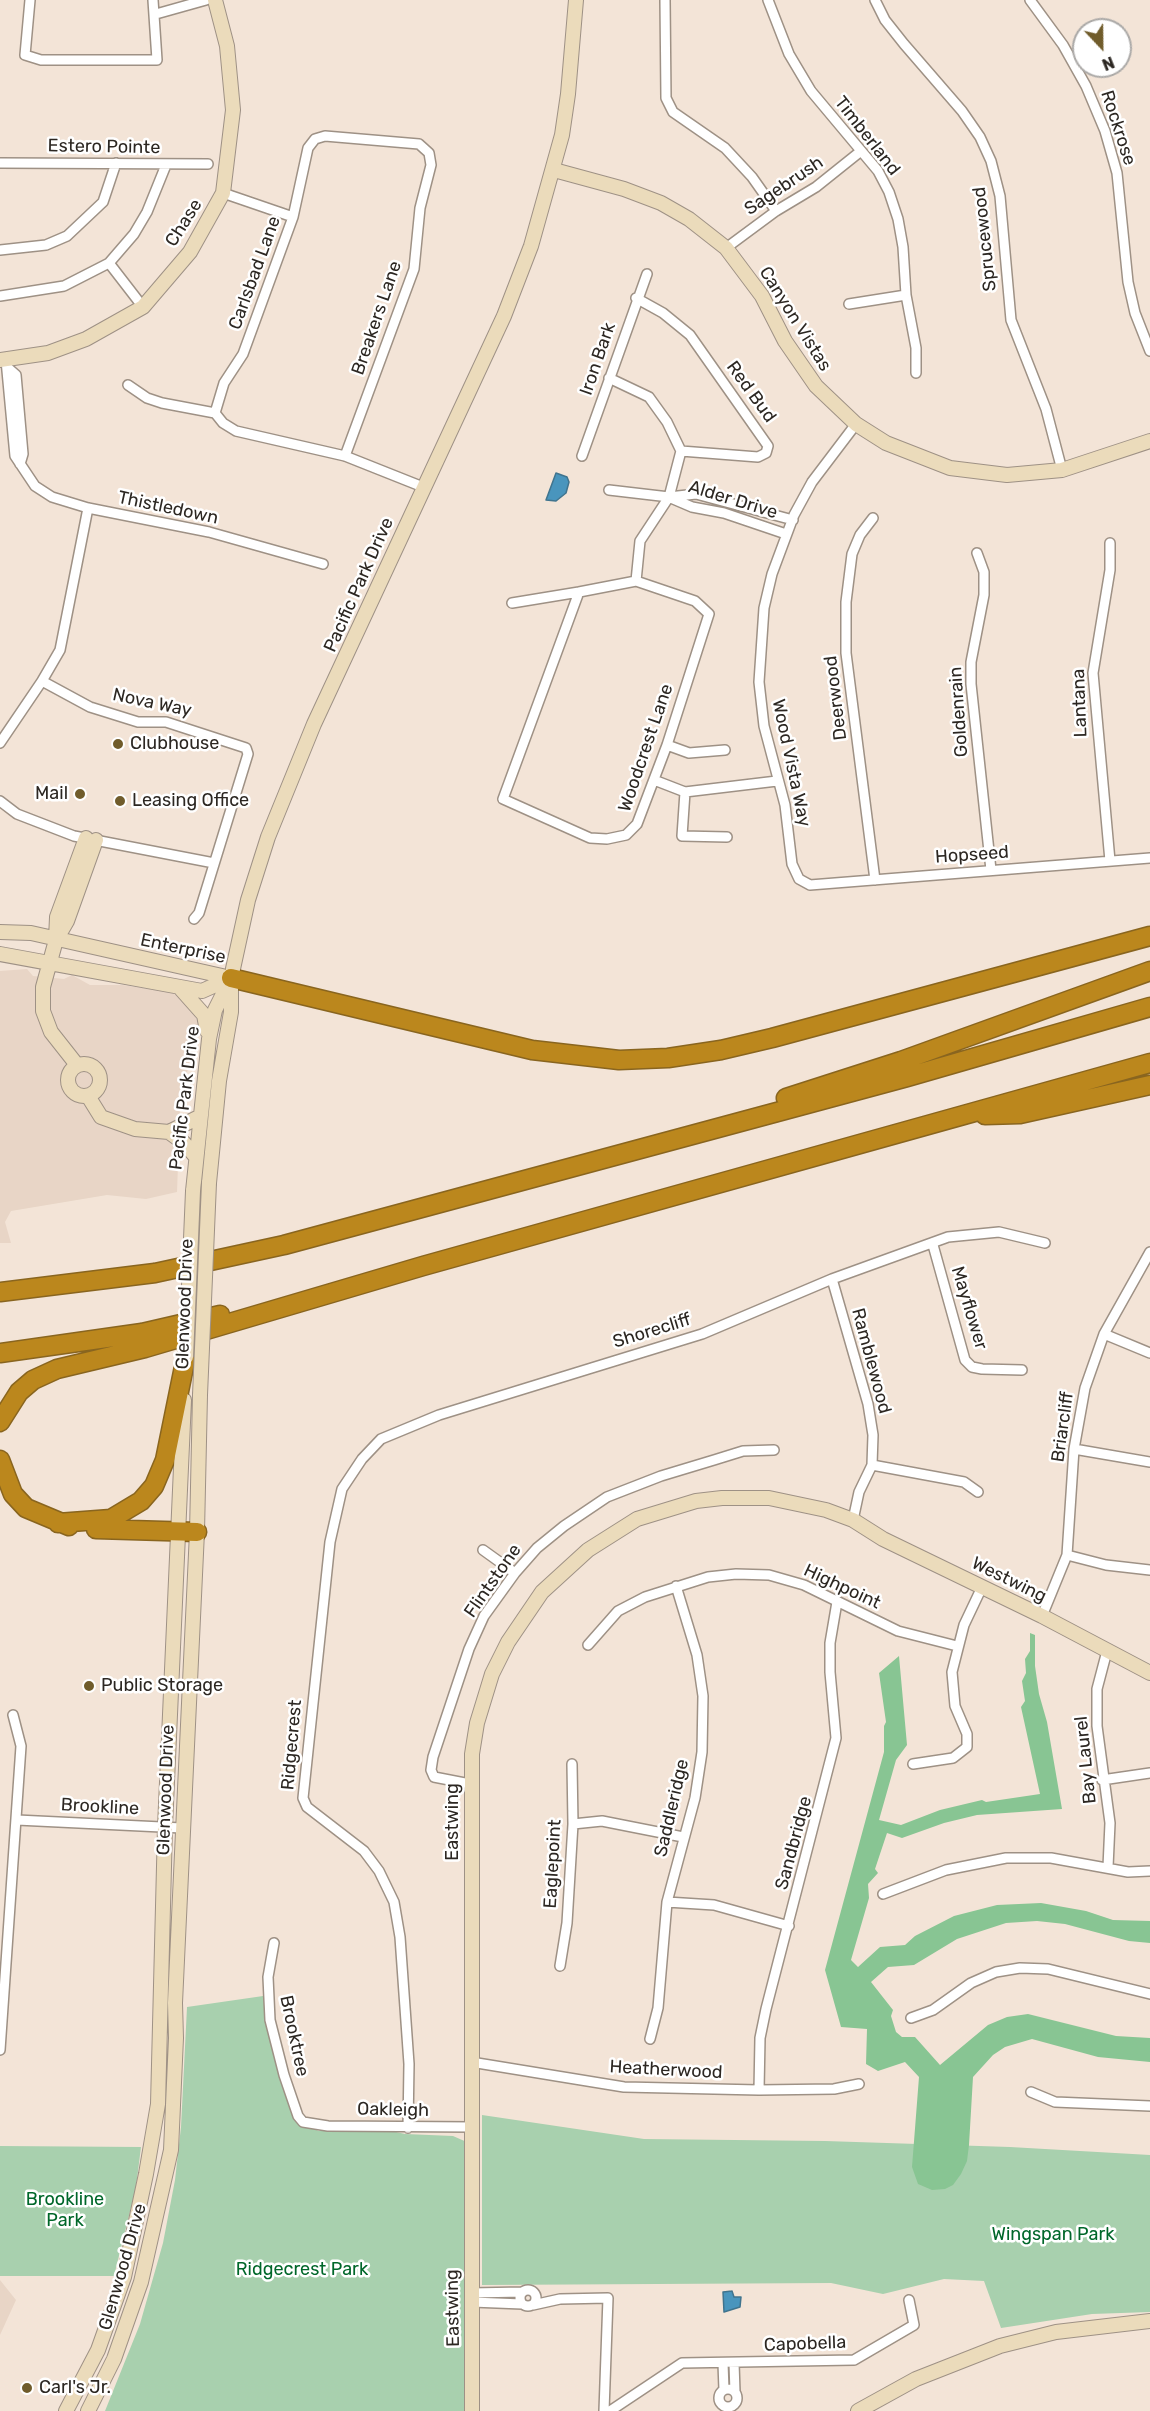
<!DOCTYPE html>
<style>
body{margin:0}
#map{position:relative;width:1150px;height:2411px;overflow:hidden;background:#f3e4d7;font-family:Rubik,sans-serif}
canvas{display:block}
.north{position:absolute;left:1072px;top:18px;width:60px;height:60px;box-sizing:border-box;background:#fff;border:2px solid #aba9a7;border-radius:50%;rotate:158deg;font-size:16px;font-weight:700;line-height:24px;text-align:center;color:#2c2722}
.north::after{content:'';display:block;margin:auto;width:21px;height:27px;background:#705c2b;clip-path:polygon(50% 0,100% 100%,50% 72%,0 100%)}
</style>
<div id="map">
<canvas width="1150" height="2411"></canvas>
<div class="north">N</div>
</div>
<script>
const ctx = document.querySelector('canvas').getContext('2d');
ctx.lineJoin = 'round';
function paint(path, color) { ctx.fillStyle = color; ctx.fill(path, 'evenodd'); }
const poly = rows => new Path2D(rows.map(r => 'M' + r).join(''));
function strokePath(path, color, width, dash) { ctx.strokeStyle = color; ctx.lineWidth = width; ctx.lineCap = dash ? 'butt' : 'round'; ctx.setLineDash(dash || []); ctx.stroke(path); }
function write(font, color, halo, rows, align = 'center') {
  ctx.font = font + ' Rubik,sans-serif'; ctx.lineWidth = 5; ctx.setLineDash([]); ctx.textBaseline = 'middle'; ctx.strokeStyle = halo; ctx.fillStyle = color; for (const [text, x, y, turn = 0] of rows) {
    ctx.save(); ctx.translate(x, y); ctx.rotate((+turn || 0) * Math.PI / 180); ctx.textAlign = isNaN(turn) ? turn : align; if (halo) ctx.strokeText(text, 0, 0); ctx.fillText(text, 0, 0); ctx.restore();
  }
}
paint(poly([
 [27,969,33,976,64,979,72,975,90,985,122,985,176,993,190,1004,198,1023,196,1039,185,1080,180,1112,177,1192,146,1199,107,1195,11,1211,5,1222,11,1243,0,1243,0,971],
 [0,2280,16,2300,0,2335]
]), '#e8d5c6');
paint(poly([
 [270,1995,276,2038,301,2121,309,2127,319,2131,332,2128,383,2129,405,2134,453,2136,469,2143,470,2411,105,2411,140,2324,163,2243,175,2180,181,2127,187,2007],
 [482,2115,644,2139,825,2141,1010,2147,1150,2155,1150,2312,1092,2314,1001,2328,984,2281,944,2279,883,2294,831,2283,482,2285],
 [0,2146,141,2147,136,2187,114,2276,0,2276]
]), '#a8d0ae');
paint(poly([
 [1030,1633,1035,1635,1035,1666,1039,1694,1047,1722,1062,1809,977,1815,944,1823,902,1838,887,1833,875,1869,878,1873,868,1884,869,1898,851,1960,858,1967,880,1947,905,1945,915,1936,954,1916,997,1905,1041,1903,1086,1911,1113,1920,1150,1921,1150,1943,1129,1941,1065,1924,1037,1921,1006,1923,957,1939,914,1965,888,1967,871,1982,893,2010,891,2016,896,2032,902,2037,915,2037,940,2065,988,2025,1007,2017,1028,2014,1116,2036,1150,2038,1150,2062,1098,2057,1032,2039,1005,2047,993,2055,973,2077,969,2145,967,2161,961,2174,953,2185,945,2189,932,2190,918,2184,912,2167,919,2077,905,2062,878,2071,866,2064,867,2029,841,2027,825,1970,884,1752,884,1726,886,1722,879,1673,899,1656,907,1745,896,1760,879,1820,901,1825,940,1810,982,1800,986,1802,1040,1794,1021,1707,1025,1701,1022,1681,1026,1673,1025,1659,1030,1651]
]), '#88c593');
const water = poly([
 [556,473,567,477,569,482,566,493,556,501,546,500,556,473],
 [732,2291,734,2297,741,2297,740,2307,724,2312,723,2292,732,2291]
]);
paint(water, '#4995bd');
strokePath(water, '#40748e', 1.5);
const street = poly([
 [30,0,25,55,41,60,157,60,153,0],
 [665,0,666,98,673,112,725,148,752,177,776,211],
 [768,0,789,54,811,91,878,171,889,192,898,219,903,247,906,295,916,348,916,373],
 [875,0,885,20,904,44,962,111,980,137,991,161,1000,196,1011,320,1046,409,1062,470],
 [1030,0,1063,45,1086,86,1105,131,1117,173,1128,282,1135,313,1150,351],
 [156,14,206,0],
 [0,163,208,164],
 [223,193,293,217],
 [726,248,776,211,816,187,861,151],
 [0,250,46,245,67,236,103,202,116,163],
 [109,263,143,307],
 [0,296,64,286,109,263,134,234,147,212,166,165],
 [636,298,663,313,690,335,768,446,766,453,758,457,681,451],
 [849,304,906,295],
 [6,360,15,456,35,486,52,497,88,508,209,532,323,564],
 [8,368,16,375,23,454,20,464],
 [609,378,649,397,667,422,681,451,669,497,640,541,636,581,695,601,709,614,667,745,637,824,626,835,607,839,590,838,503,799,579,592,636,581],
 [128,385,147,398,162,403,215,413,223,423,236,431,345,456,423,487],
 [215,413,224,383,243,354,293,217,308,148,315,139,325,136,419,144,429,153,431,165,420,208,414,269,345,456],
 [856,424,812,482,794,515,772,574,764,608,759,682,764,726,785,805,792,864,799,879,810,885,1150,858],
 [582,456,647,274],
 [609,490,669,497,696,494,793,520],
 [671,498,692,507,724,513,786,534],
 [873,518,860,535,852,554,846,602,846,653,875,880],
 [977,553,984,572,984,595,971,662,971,684,991,870],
 [512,603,579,592],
 [42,681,60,650,88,508],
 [0,743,42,681,90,707,138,722,166,722,246,748,248,754,199,913,194,919],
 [667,745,689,753,725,750],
 [654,780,685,792,777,781],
 [685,792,682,836,727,837],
 [0,801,17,814,74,836,214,863],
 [1110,861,1093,673,1110,570,1110,543],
 [933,1245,965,1360,972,1367,982,1369,1022,1370],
 [832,1279,868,1404,873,1435,872,1465,859,1492,853,1520],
 [1104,1334,1150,1353],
 [1074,1449,1150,1462],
 [872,1465,964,1482,978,1492],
 [483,1550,515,1573],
 [1067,1555,1106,1565,1150,1570],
 [1042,1616,1067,1555,1074,1449,1085,1388,1104,1334,1150,1252],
 [588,1645,618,1611,645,1597,708,1577,736,1574,769,1575,804,1585,898,1631,957,1646],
 [1107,1651,1097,1689,1097,1726,1110,1823,1108,1867],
 [913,1764,953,1758,967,1747,967,1734,955,1706,952,1672,964,1625,982,1587],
 [1102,1780,1150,1773],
 [470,1784,434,1777,431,1770,433,1757,469,1649,484,1616,515,1573,537,1548,564,1526,607,1497,661,1476,714,1460,743,1451,774,1450],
 [17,1820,182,1828],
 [573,1824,602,1821,683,1837],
 [883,1894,946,1870,1006,1858,1051,1858,1128,1872,1150,1871],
 [667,1902,714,1905,789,1926],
 [274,1943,268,1977,270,2020,284,2075,298,2116,303,2122,328,2126,472,2127],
 [560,1966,567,1923,573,1824,572,1764],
 [911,2018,933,2010,971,1983,996,1972,1020,1968,1048,1969,1150,1994],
 [650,2039,658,2008,667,1902,695,1798,702,1752,703,1696,697,1655,676,1586],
 [0,2050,21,1746,13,1715],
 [471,2062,624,2087,759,2090,834,2089,859,2084],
 [759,2090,760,2038,766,2009,836,1738,830,1672,830,1643,837,1602],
 [1031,2092,1055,2102,1150,2106],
 [408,2128,409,2064,400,1937,394,1902,379,1871,364,1851,307,1807,303,1798,330,1542,342,1489,362,1459,381,1439,439,1415,702,1334,832,1279,948,1237,999,1232,1045,1243],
 '520 2298a8 8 0 1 1 16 0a8 8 0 1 1-16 0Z',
 [471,2293,523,2292],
 [472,2302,522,2304],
 [533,2305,560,2299,608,2298,604,2411],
 [723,2363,724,2390],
 [734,2363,735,2392],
 '719 2398a9 9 0 1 1 18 0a9 9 0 1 1-18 0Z',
 [610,2411,682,2363,854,2360,914,2325,909,2300]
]);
const secondary = poly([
 [554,170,624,189,661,203,689,219,726,248,762,296,785,341,816,386,856,424,886,443,950,468,1007,475,1062,470,1150,441],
 [0,360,48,353,86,339,143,307,190,252,223,193,233,110,227,46,215,0],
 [0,932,31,933,231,978],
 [56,939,57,917,86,838],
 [0,954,202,991,231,978],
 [180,988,204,1015,207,1031],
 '68 1080a16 16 0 1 1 32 0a16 16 0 1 1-32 0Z',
 [77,1065,51,1032,43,1011,43,987,56,940,67,921,96,840],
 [88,1096,101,1117,135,1129,169,1132,199,1117],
 [169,1132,184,1143,196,1157],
 [209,1183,219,1081,231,1012,231,980],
 [193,1191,209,1039,215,1010,231,978,248,900,268,837,314,724,504,316,531,246,562,135,568,94,576,0],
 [66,2411,98,2350,124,2277,146,2174,158,2104,165,1827,184,1400],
 [88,2411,114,2359,141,2282,171,2150,176,2038,175,2003,197,1532,200,1395],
 [472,2411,472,1754,477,1723,492,1674,508,1642,542,1592,588,1550,637,1519,696,1501,722,1498,769,1498,826,1510,853,1520,883,1539,1042,1616,1150,1673],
 [858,2411,916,2379,1000,2346,1056,2332,1150,2321]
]);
const highway = poly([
 [231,978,532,1050,619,1060,668,1058,721,1050,772,1038,1150,936],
 [786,1098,901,1061,1150,971],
 [985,1115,1020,1114,1150,1085],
 [0,1292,155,1273,284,1245,907,1077,1150,1007],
 [0,1353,142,1333,220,1315],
 [0,1422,19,1392,33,1380,57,1369,145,1348,423,1266,1150,1063],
 [0,1460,13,1494,26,1508,69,1526],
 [58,1523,111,1519,141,1501,154,1486,165,1460,186,1357],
 [96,1529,197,1532]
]);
strokePath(street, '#9e9185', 12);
strokePath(secondary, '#9e9185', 16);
strokePath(highway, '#89651f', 21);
strokePath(street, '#fff', 9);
strokePath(secondary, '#ebdbbb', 14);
strokePath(highway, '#bb871d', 18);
const secondaryBridge = poly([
 [186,1357,193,1191],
 [200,1395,209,1183]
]);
strokePath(secondaryBridge, '#9e9185', 16, []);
strokePath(secondaryBridge, '#ebdbbb', 14);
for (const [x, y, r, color] of [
 [118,744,6,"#705c2b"],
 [80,794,6,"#705c2b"],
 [120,801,6,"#705c2b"],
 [89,1686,6,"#705c2b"],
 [27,2388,6,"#705c2b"]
]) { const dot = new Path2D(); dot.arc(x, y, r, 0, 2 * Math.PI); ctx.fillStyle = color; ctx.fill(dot); strokePath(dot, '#fff', 2); }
write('18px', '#2c2722', '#fff', [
 ["Rockrose",1118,128,72],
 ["Timberland",867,136,52],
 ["Estero Pointe",104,147,1],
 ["Sagebrush",784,186,-34],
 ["Chase",184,223,-58],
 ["Sprucewood",985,239,-96],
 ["Carlsbad Lane",255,273,-70],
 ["Breakers Lane",377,318,-71],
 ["Canyon Vistas",795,319,58],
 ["Iron Bark",598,359,-71],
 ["Red Bud",751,392,54],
 ["Alder Drive",733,500,17],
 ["Thistledown",168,508,12],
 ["Pacific Park Drive",359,585,-66],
 ["Deerwood",836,698,-97],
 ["Nova Way",152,703,12],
 ["Lantana",1080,703,-92],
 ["Goldenrain",959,712,-94],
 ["Woodcrest Lane",646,748,-71],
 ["Wood Vista Way",791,763,78],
 ["Hopseed",972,855,-4],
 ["Enterprise",183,949,12],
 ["Pacific Park Drive",185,1098,-83],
 ["Glenwood Drive",185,1304,-88],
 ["Mayflower",969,1308,73],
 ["Shorecliff",652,1331,-17],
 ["Ramblewood",871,1361,75],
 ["Briarcliff",1063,1427,-82],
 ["Westwing",1009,1580,26],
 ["Flintstone",493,1581,-55],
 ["Highpoint",842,1587,25],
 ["Ridgecrest",292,1745,-85],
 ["Bay Laurel",1086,1760,-96],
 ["Glenwood Drive",166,1790,-88],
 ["Brookline",100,1807,3],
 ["Saddleridge",672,1808,-77],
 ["Eastwing",453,1822,-90],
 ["Sandbridge",794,1843,-75],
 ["Eaglepoint",553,1864,-87],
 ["Brooktree",294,2036,78],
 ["Heatherwood",666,2070,3],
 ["Oakleigh",393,2110,1],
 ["Glenwood Drive",123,2267,-74],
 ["Eastwing",453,2308,-91],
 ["Capobella",805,2344,-2]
]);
write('18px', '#2c2722', '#fff', [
 ["Clubhouse",130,744],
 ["Mail",68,794,"right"],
 ["Leasing Office",132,801],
 ["Public Storage",101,1686],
 ["Carl's Jr.",39,2388]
], 'left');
write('18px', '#00672a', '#fff', [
 ["Brookline",65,2200],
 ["Park",65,2221],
 ["Wingspan Park",1053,2235],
 ["Ridgecrest Park",302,2270]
]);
</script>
